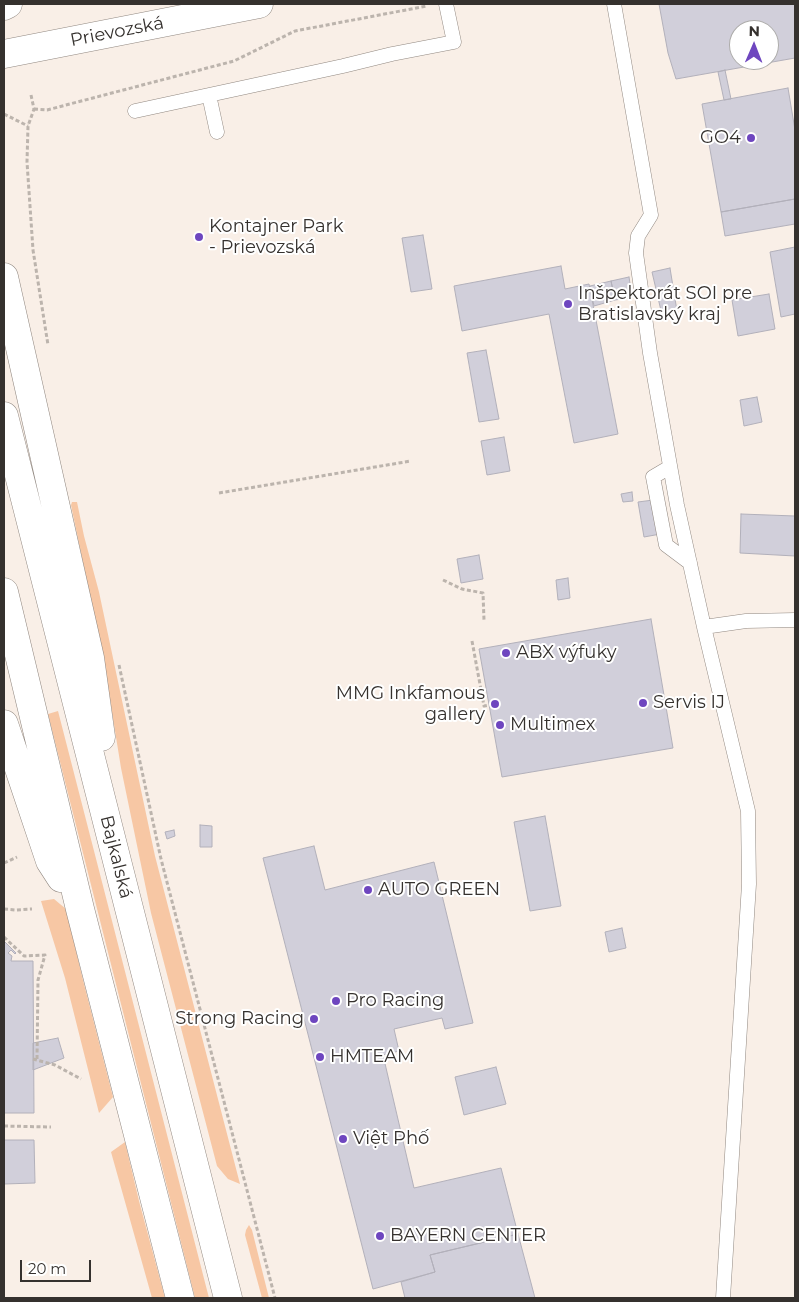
<!DOCTYPE html>
<meta charset="utf-8">
<style>
body{margin:0}
#map{position:relative;width:799px;height:1302px;overflow:hidden;background:#f9efe7;font-family:Montserrat,sans-serif}
canvas{display:block}
.frame{position:absolute;inset:0;border:5px solid #35312e;pointer-events:none}
.north{position:absolute;left:729px;top:20px;width:50px;height:50px;box-sizing:border-box;background:#fff;border:1px solid #aeadab;border-radius:50%;rotate:1deg;font-size:14px;font-weight:700;line-height:20px;text-align:center;color:#35312e}
.north::after{content:'';display:block;margin:auto;width:18px;height:22px;background:#6e46bf;clip-path:polygon(50% 0,100% 100%,50% 72%,0 100%)}
.scale{position:absolute;left:20px;top:1260px;width:71px;height:22px;box-sizing:border-box;border:2px solid #35312e;border-top:0;padding-left:6px;font-size:15px;line-height:18px;white-space:nowrap;color:#35312e;-webkit-text-stroke:4px #fff;paint-order:stroke}
</style>
<div id="map">
<canvas width="799" height="1302"></canvas>
<div class="frame"></div>
<div class="north">N</div>
<div class="scale">20 m</div>
</div>
<script>
const ctx = document.querySelector('canvas').getContext('2d');
ctx.lineJoin = 'round';
function paint(path, color) { ctx.fillStyle = color; ctx.fill(path, 'evenodd'); }
const poly = rows => new Path2D(rows.map(r => 'M' + r).join(''));
function strokePath(path, color, width, dash) { ctx.strokeStyle = color; ctx.lineWidth = width; ctx.lineCap = dash ? 'butt' : 'round'; ctx.setLineDash(dash || []); ctx.stroke(path); }
function write(font, color, halo, rows, align = 'center') {
  ctx.font = font + ' Montserrat,sans-serif'; ctx.lineWidth = 4; ctx.setLineDash([]); ctx.textBaseline = 'middle'; ctx.strokeStyle = halo; ctx.fillStyle = color; for (const [text, x, y, turn = 0] of rows) {
    ctx.save(); ctx.translate(x, y); ctx.rotate((+turn || 0) * Math.PI / 180); ctx.textAlign = isNaN(turn) ? turn : align; if (halo) ctx.strokeText(text, 0, 0); ctx.fillText(text, 0, 0); ctx.restore();
  }
}
paint(poly([
 [72,502,77,502,84,536,99,592,155,856,240,1184,228,1179,217,1166,151,913,121,768,105,669,71,505],
 [58,711,209,1298,195,1298,48,714],
 [54,899,66,909,83,980,113,1097,99,1113,65,978,41,901],
 [125,1142,139,1201,165,1298,152,1298,111,1152],
 [249,1225,252,1230,269,1298,262,1298,245,1235,246,1230]
]), '#f7c7a4');
const building = poly([
 [659,4,795,4,795,58,676,79,668,53,659,4],
 [739,30,769,30,769,60,739,60,739,30],
 [725,70,731,99,724,100,718,72,725,70],
 [788,88,795,130,795,199,721,212,702,104,788,88],
 [795,199,795,224,725,236,721,212,795,199],
 [423,235,432,289,411,292,402,238,423,235],
 [795,247,795,314,781,317,770,252,795,247],
 [561,266,565,289,589,284,618,434,574,443,549,314,462,331,454,286,561,266],
 [670,268,677,311,662,315,652,272,670,268],
 [629,277,631,290,626,291,628,298,615,300,611,281,629,277],
 [611,281,615,300,594,306,590,286,611,281],
 [769,294,775,329,738,336,732,300,769,294],
 [486,350,499,419,479,422,467,353,486,350],
 [757,397,762,422,744,426,740,400,757,397],
 [504,437,510,471,487,475,481,441,504,437],
 [632,492,633,501,623,502,621,494,632,492],
 [661,499,666,533,644,537,638,502,661,499],
 [741,514,795,516,795,556,740,553,741,514],
 [479,555,483,579,461,583,457,559,479,555],
 [568,578,570,598,558,600,556,580,568,578],
 [651,619,673,748,502,777,479,649,651,619],
 [545,816,561,906,530,911,514,822,545,816],
 [200,825,212,826,212,847,200,847,200,825],
 [174,830,175,836,167,839,165,832,174,830],
 [314,846,325,890,434,862,473,1023,445,1029,442,1018,394,1029,399,1051,383,1055,414,1188,501,1168,518,1234,430,1255,435,1272,373,1289,263,858,314,846],
 [622,928,626,948,609,952,605,932,622,928],
 [4,941,16,953,15,954,11,950,8,953,12,956,11,961,33,961,34,1113,4,1113,4,941],
 [58,1038,64,1058,33,1070,33,1043,58,1038],
 [496,1067,506,1104,464,1115,455,1077,496,1067],
 [4,1140,34,1140,35,1183,4,1184,4,1140],
 [518,1234,535,1298,405,1298,401,1282,435,1272,430,1255,518,1234]
]);
paint(building, '#d1cfda');
strokePath(building, '#b2b0ba', 1);
const service = poly([
 [614,4,651,215,638,236,636,253,650,353,677,505,704,627],
 [209,95,217,132],
 [135,111,343,66,392,54,454,42,446,4],
 [670,467,653,477,666,545,690,563],
 [723,1298,749,884,748,811,704,627,746,621,795,620]
]);
const primary = poly([
 [4,6,8,4],
 [4,54,259,4],
 [4,277,90,658,101,737],
 [4,416,228,1298],
 [4,592,80,909,180,1298],
 [4,724,50,861,61,878]
]);
strokePath(service, '#918881', 15);
strokePath(primary, '#918881', 29);
strokePath(poly([
 [31,95,34,109,28,126,27,162,33,250,48,345],
 [34,109,47,110,234,61,295,31,427,6],
 [4,114,28,126],
 [219,493,411,461],
 [443,580,462,589,483,593,484,620],
 [472,641,484,706,489,705],
 [119,665,161,859,275,1298],
 [4,863,17,857],
 [4,909,15,910,32,909],
 [4,937,24,956,45,955,38,980,37,1060],
 [33,1059,55,1065,81,1079],
 [4,1126,51,1127]
]), '#bcb4ad', 3, [4, 2.5]);
strokePath(service, '#fff', 14);
strokePath(primary, '#fff', 28);
for (const [x, y, r, color] of [
 [751,138,5,"#6e46bf"],
 [199,237,5,"#6e46bf"],
 [568,304,5,"#6e46bf"],
 [506,653,5,"#6e46bf"],
 [643,703,5,"#6e46bf"],
 [495,704,5,"#6e46bf"],
 [500,725,5,"#6e46bf"],
 [368,890,5,"#6e46bf"],
 [336,1001,5,"#6e46bf"],
 [314,1019,5,"#6e46bf"],
 [320,1057,5,"#6e46bf"],
 [343,1139,5,"#6e46bf"],
 [380,1236,5,"#6e46bf"]
]) { const dot = new Path2D(); dot.arc(x, y, r, 0, 2 * Math.PI); ctx.fillStyle = color; ctx.fill(dot); strokePath(dot, '#fff', 2); }
write('18px', '#35312e', '#fff', [
 ["Prievozská",117,32,-11],
 ["Bajkalská",116,857,76]
]);
write('18px', '#35312e', '#fff', [
 ["GO4",741,138,"right"],
 ["Kontajner Park",209,227],
 ["- Prievozská",209,248],
 ["Inšpektorát SOI pre",578,294],
 ["Bratislavský kraj",578,315],
 ["ABX výfuky",516,653],
 ["MMG Inkfamous",485,694,"right"],
 ["gallery",485,715,"right"],
 ["Servis IJ",653,703],
 ["Multimex",510,725],
 ["AUTO GREEN",378,890],
 ["Pro Racing",346,1001],
 ["Strong Racing",304,1019,"right"],
 ["HMTEAM",330,1057],
 ["Việt Phố",353,1139],
 ["BAYERN CENTER",390,1236]
], 'left');
</script>
